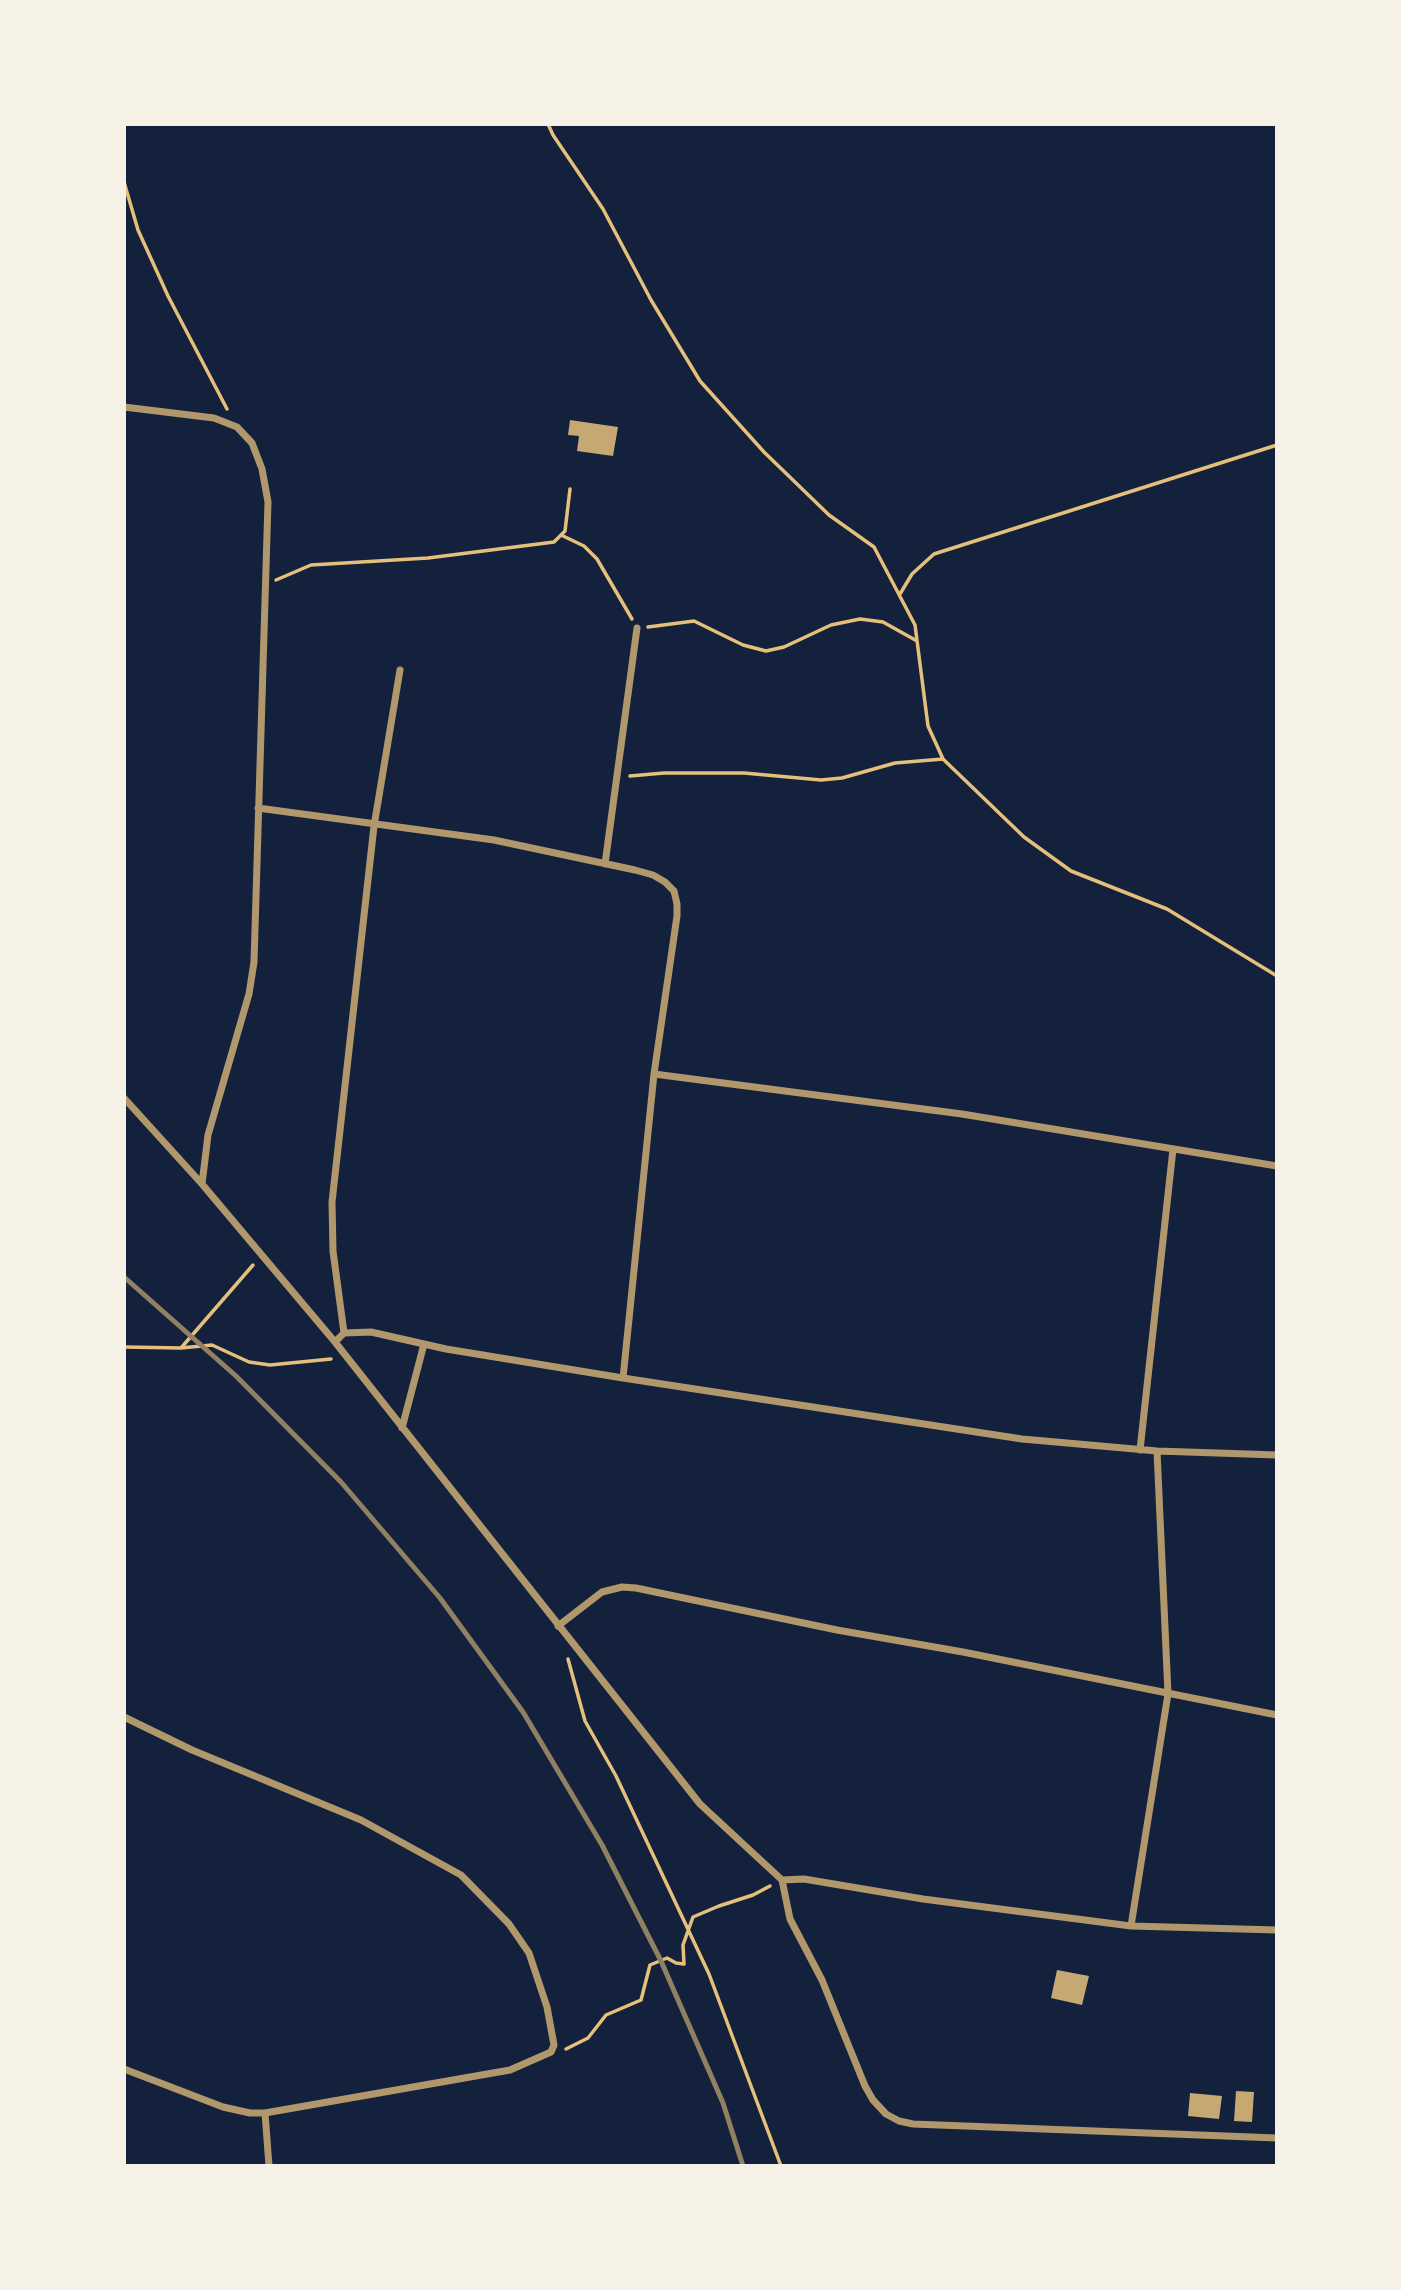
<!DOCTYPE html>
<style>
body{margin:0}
#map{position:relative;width:1401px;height:2290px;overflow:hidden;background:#14213d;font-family:Overpass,sans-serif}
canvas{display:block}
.frame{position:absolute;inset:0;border:126px solid #f6f1e7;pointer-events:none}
</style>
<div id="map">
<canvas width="1401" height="2290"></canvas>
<div class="frame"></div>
</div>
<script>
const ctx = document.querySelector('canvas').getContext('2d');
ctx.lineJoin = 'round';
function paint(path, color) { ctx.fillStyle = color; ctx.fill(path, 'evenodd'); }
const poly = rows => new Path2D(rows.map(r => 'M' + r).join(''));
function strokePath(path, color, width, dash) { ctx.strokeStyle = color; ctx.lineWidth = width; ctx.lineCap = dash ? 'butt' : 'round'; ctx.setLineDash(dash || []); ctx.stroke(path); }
paint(poly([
 [570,420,618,427,613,456,577,451,579,436,568,435],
 [1057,1970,1089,1976,1082,2005,1051,1998],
 [1236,2091,1254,2092,1252,2122,1234,2121],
 [1190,2093,1222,2096,1219,2119,1188,2116]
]), '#c6a872');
strokePath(poly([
 [548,124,553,135,603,209,651,300,700,381,764,452,829,515,874,547,915,625,928,726,943,759,1024,837,1071,871,1167,909,1277,976],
 [124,182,138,230,168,296,227,409],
 [561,535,584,546,597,559,632,619],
 [276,580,311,565,428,558,554,542,565,531,570,489],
 [900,594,912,574,934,554,1277,445],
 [648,627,694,621,743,645,766,651,784,647,831,625,860,619,883,622,917,641],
 [630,776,664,773,744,773,821,780,842,778,895,763,943,759],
 [124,1347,181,1348,212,1345,249,1362,270,1365,331,1359],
 [181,1348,253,1265],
 [568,1659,585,1721,616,1776,709,1974,781,2166],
 [566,2049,588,2038,606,2015,641,2000,650,1965,667,1958,676,1963,684,1964,683,1945,693,1917,719,1906,753,1895,770,1886]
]), '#e5c07b', 3.5);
strokePath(poly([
 [124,407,214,418,237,427,252,443,262,469,268,502,254,962,249,994,208,1135,202,1184,335,1342,700,1804,782,1880,790,1919,822,1980,865,2086,873,2100,886,2114,899,2121,913,2124,1277,2138],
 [258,808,494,840,635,870,653,875,665,882,674,891,677,904,677,916,654,1074,623,1378],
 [605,864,637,628],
 [654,1074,962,1114,1277,1166],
 [124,1098,202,1184],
 [344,1333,333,1251,332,1202,374,826,400,670],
 [335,1342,344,1333,371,1332,446,1349,623,1378,1022,1439,1157,1451,1277,1455],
 [402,1428,424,1344],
 [1140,1450,1173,1149],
 [558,1626,602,1592,622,1587,636,1588,837,1630,963,1652,1277,1715],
 [124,1717,192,1750,361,1820,461,1875,509,1924,529,1953,547,2007,554,2045,551,2052,510,2070,265,2113,250,2113,223,2107,124,2069],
 [782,1880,804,1879,923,1899,1131,1926,1277,1930],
 [1131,1926,1168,1694,1157,1451],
 [265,2113,269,2166]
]), '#b1986c', 7);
strokePath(poly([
 [124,1277,236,1376,341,1482,440,1598,523,1712,602,1845,661,1961,723,2103,743,2166]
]), '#918062', 5);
</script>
